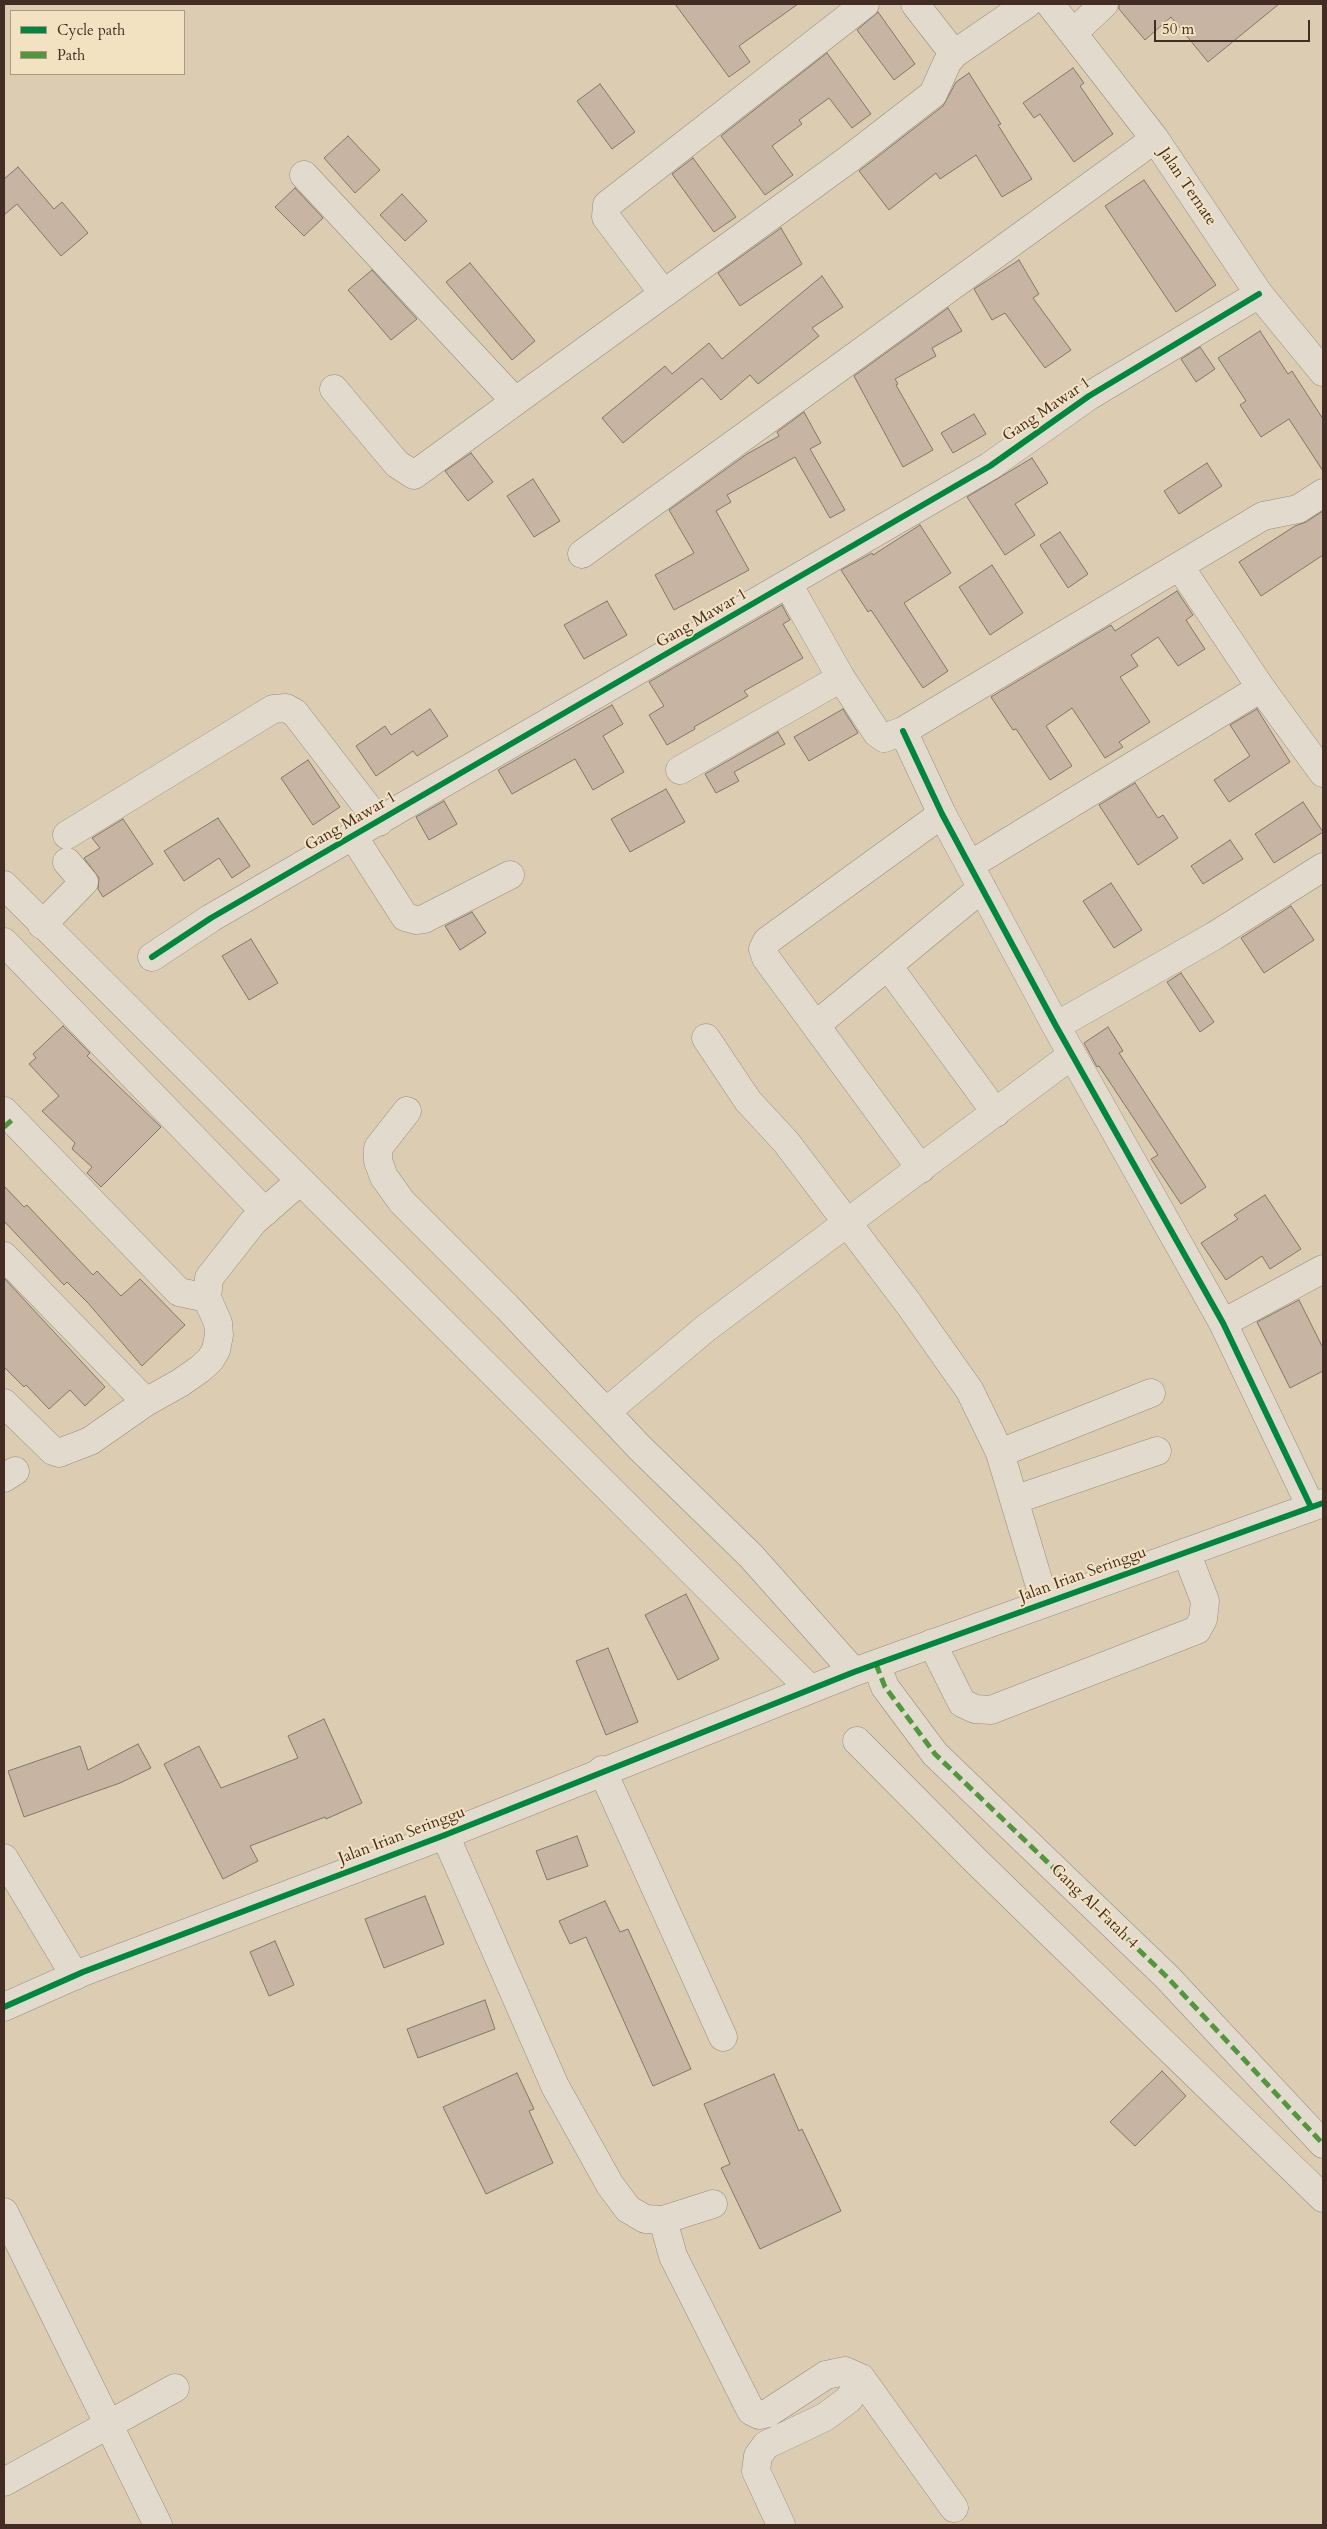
<!DOCTYPE html>
<style>
body{margin:0}
#map{position:relative;width:1327px;height:2529px;overflow:hidden;background:#dccdb2;font-family:Cardo,serif}
canvas{display:block}
.frame{position:absolute;inset:0;border:5px solid #422c24;pointer-events:none}
.legend{position:absolute;left:10px;top:10px;width:175px;height:65px;box-sizing:border-box;background:#f3e2c2;border:1px solid #ac9983;margin:0;padding:6px 9px;list-style:none;font-size:15px;color:#422c24}
.legend li{display:flex;align-items:center;gap:10px;height:25px}
.legend b{width:25px;border:1px solid #ac9983}
.scale{position:absolute;left:1154px;top:20px;width:156px;height:22px;box-sizing:border-box;border:2px solid #422c24;border-top:0;padding-left:6px;font-size:15px;line-height:18px;white-space:nowrap;color:#422c24;-webkit-text-stroke:4px #f3e2c2;paint-order:stroke}
</style>
<div id="map">
<canvas width="1327" height="2529"></canvas>
<div class="frame"></div>
<ul class="legend">
<li><b style="height:6px;background:#00873e"></b>Cycle path</li>
<li><b style="height:6px;background:#52963e"></b>Path</li>
</ul>
<div class="scale">50 m</div>
</div>
<script>
const ctx = document.querySelector('canvas').getContext('2d');
ctx.lineJoin = 'round';
function paint(path, color) { ctx.fillStyle = color; ctx.fill(path, 'evenodd'); }
const poly = rows => new Path2D(rows.map(r => 'M' + r).join(''));
function strokePath(path, color, width, dash) { ctx.strokeStyle = color; ctx.lineWidth = width; ctx.lineCap = dash ? 'butt' : 'round'; ctx.setLineDash(dash || []); ctx.stroke(path); }
function write(font, color, halo, rows, align = 'center') {
  ctx.font = font + ' Cardo,serif'; ctx.lineWidth = 4; ctx.setLineDash([]); ctx.textBaseline = 'middle'; ctx.strokeStyle = halo; ctx.fillStyle = color; for (const [text, x, y, turn = 0] of rows) {
    ctx.save(); ctx.translate(x, y); ctx.rotate((+turn || 0) * Math.PI / 180); ctx.textAlign = isNaN(turn) ? turn : align; if (halo) ctx.strokeText(text, 0, 0); ctx.fillText(text, 0, 0); ctx.restore();
  }
}
const building = poly([
 [675,4,798,4,739,46,750,62,729,77,675,4],
 [1119,4,1279,4,1208,62,1171,17,1145,40,1119,9,1119,4],
 [878,12,915,64,894,80,857,30,878,12],
 [827,53,871,114,852,128,829,98,799,120,802,124,772,146,793,175,765,195,721,136,827,53],
 [1073,68,1084,83,1080,86,1113,134,1074,162,1040,114,1034,118,1023,103,1073,68],
 [969,73,1001,124,998,125,1032,179,1002,197,976,155,940,179,936,173,889,210,859,171,943,106,956,82,969,73],
 [600,84,635,132,612,149,577,101,600,84],
 [348,136,380,170,355,193,324,158,348,136],
 [693,158,736,217,714,232,672,174,693,158],
 [18,167,54,209,62,202,88,233,61,256,17,204,4,215,4,179,18,167],
 [1144,180,1216,285,1176,312,1105,206,1144,180],
 [295,188,323,218,304,236,275,207,295,188],
 [402,194,427,221,405,241,380,215,402,194],
 [781,228,802,264,740,306,718,273,781,228],
 [1019,260,1039,294,1033,298,1071,350,1045,368,1005,313,992,320,974,289,1019,260],
 [470,263,535,341,512,360,446,282,470,263],
 [372,270,417,319,391,340,348,290,372,270],
 [822,276,843,307,812,328,819,336,758,384,750,375,721,400,702,378,623,443,602,418,665,366,672,374,709,343,722,359,822,276],
 [948,308,962,331,932,348,936,356,895,379,898,384,896,385,933,450,903,467,854,376,948,308],
 [1260,331,1288,374,1292,371,1323,419,1323,471,1289,419,1261,437,1240,405,1246,401,1218,358,1260,331],
 [1200,347,1215,369,1196,382,1181,359,1200,347],
 [804,412,821,443,810,449,845,510,830,518,795,457,727,495,731,502,716,511,749,570,674,610,655,575,694,553,669,510,747,454,779,436,777,432,804,412],
 [974,414,986,434,953,453,941,433,974,414],
 [471,453,493,482,468,501,445,471,471,453],
 [1032,458,1048,483,1015,504,1035,535,1005,555,967,497,1032,458],
 [1207,463,1222,486,1179,514,1164,491,1207,463],
 [533,479,560,521,534,537,507,496,533,479],
 [1323,511,1323,555,1261,596,1239,562,1295,526,1306,522,1323,511],
 [920,525,951,573,904,603,948,671,923,688,871,610,868,612,841,570,872,553,873,555,920,525],
 [1060,532,1088,574,1068,588,1040,545,1060,532],
 [992,565,1023,613,990,635,959,587,992,565],
 [1177,591,1193,615,1186,620,1205,649,1178,666,1158,637,1131,655,1138,666,1120,677,1150,722,1119,742,1123,747,1105,758,1072,708,1046,726,1072,766,1050,780,1016,729,1013,730,991,697,1111,625,1115,631,1177,591],
 [607,601,627,635,584,659,564,625,607,601],
 [782,605,790,620,783,624,803,658,744,691,748,696,694,727,695,729,667,745,649,715,664,706,649,682,782,605],
 [612,705,623,724,603,736,624,772,593,790,575,759,512,794,498,770,612,705],
 [430,709,448,736,417,756,413,751,376,776,356,746,385,726,391,735,430,709],
 [843,709,858,733,809,761,794,737,843,709],
 [1257,709,1290,762,1229,802,1214,780,1250,756,1230,725,1257,709],
 [778,732,785,744,734,772,739,781,716,793,705,774,778,732],
 [308,760,340,807,313,825,281,778,308,760],
 [1135,783,1158,818,1163,815,1178,838,1138,865,1099,805,1135,783],
 [666,789,685,822,630,852,611,819,666,789],
 [444,801,457,824,429,840,416,817,444,801],
 [1303,802,1323,832,1274,863,1255,834,1303,802],
 [218,818,250,866,232,878,219,858,184,881,164,851,218,818],
 [123,819,153,864,103,897,98,889,99,878,84,858,100,848,92,838,123,819],
 [1230,840,1243,859,1203,884,1191,866,1230,840],
 [1111,883,1142,930,1114,948,1083,901,1111,883],
 [1291,906,1314,940,1264,973,1241,938,1291,906],
 [472,912,486,933,460,950,445,926,472,912],
 [251,939,278,983,249,1000,222,956,251,939],
 [1181,973,1214,1022,1200,1032,1167,982,1181,973],
 [63,1026,90,1053,87,1056,161,1127,101,1187,87,1173,92,1167,72,1149,75,1143,42,1111,59,1096,29,1064,36,1058,33,1054,63,1026],
 [1108,1027,1123,1051,1119,1053,1206,1187,1181,1204,1151,1159,1158,1155,1099,1066,1097,1067,1084,1043,1108,1027],
 [4,1186,24,1207,27,1205,93,1275,97,1271,121,1296,140,1279,185,1325,142,1366,88,1303,67,1282,64,1285,4,1221,4,1186],
 [1265,1195,1301,1249,1270,1269,1262,1256,1226,1280,1201,1243,1238,1219,1234,1215,1265,1195],
 [4,1278,105,1387,85,1406,70,1390,49,1409,26,1385,24,1387,4,1367,4,1278],
 [1299,1300,1323,1348,1323,1371,1290,1388,1257,1322,1299,1300],
 [686,1594,719,1659,678,1680,645,1615,686,1594],
 [608,1648,638,1722,606,1735,576,1661,608,1648],
 [324,1719,362,1803,326,1819,325,1817,250,1846,258,1861,223,1879,164,1764,199,1746,221,1788,298,1758,288,1736,324,1719],
 [138,1744,151,1768,120,1783,24,1817,8,1771,80,1746,88,1770,138,1744],
 [577,1836,588,1866,547,1880,536,1851,577,1836],
 [425,1896,444,1944,384,1968,365,1919,425,1896],
 [605,1901,620,1932,628,1929,691,2069,653,2086,586,1937,570,1944,559,1921,605,1901],
 [275,1941,294,1985,269,1996,250,1952,275,1941],
 [485,2000,495,2029,418,2058,407,2029,485,2000],
 [1162,2071,1186,2096,1135,2146,1110,2122,1162,2071],
 [517,2073,534,2109,529,2111,553,2163,486,2194,443,2107,517,2073],
 [774,2074,799,2131,802,2129,841,2211,760,2249,721,2168,730,2164,704,2104,774,2074]
]);
paint(building, '#c8b4a2');
strokePath(building, '#827769', 1);
const minor = poly([
 [915,4,954,54],
 [1050,4,1155,139,1259,294,1323,372],
 [1073,33,1104,4],
 [304,175,514,400],
 [663,293,606,217,607,205,865,4],
 [334,389,397,464,414,475,849,159,933,94,947,63,954,54,1027,4],
 [582,554,1155,139],
 [1180,567,1261,688,1323,773],
 [788,584,841,678,877,733,884,738,903,731,1263,516,1298,509,1323,493],
 [903,731,942,814,1056,1026,1223,1323,1311,1507],
 [680,770,841,678],
 [67,835,273,709,286,708,295,713,379,822],
 [353,836,405,917,416,920,424,919,510,875],
 [970,865,1261,688],
 [4,885,810,1689],
 [42,925,84,882,67,862],
 [4,942,265,1212],
 [152,957,211,918,990,466,1089,396,1259,294],
 [888,966,996,1113],
 [816,1025,982,888],
 [1056,1026,1214,936,1323,867],
 [706,1038,748,1101,786,1142,908,1303,970,1391,1000,1453,1045,1603],
 [4,1111,179,1292,207,1298],
 [407,1111,378,1148,378,1161,384,1177,402,1202,507,1307,640,1448,751,1556,854,1672],
 [921,1169,766,958,763,949,767,941,942,814],
 [4,1256,146,1402],
 [1223,1323,1323,1269],
 [4,1403,53,1451,59,1453,90,1441,146,1402,180,1383,200,1369,210,1360,216,1350,219,1335,218,1323,207,1298,209,1278,253,1222,300,1181],
 [606,1412,706,1328,1072,1055],
 [1000,1453,1151,1393],
 [4,1478,15,1471],
 [1014,1500,1157,1451],
 [932,1643,962,1703,975,1709,991,1710,1197,1630,1203,1619,1205,1601,1186,1552],
 [876,1664,885,1687,935,1754,1167,1977,1323,2144],
 [857,1741,976,1861,1323,2198],
 [602,1770,723,2037],
 [445,1835,555,2086,610,2185,628,2209,645,2219,663,2220,713,2204],
 [4,1858,75,1976],
 [4,2007,83,1972,445,1835,854,1672,1323,1503],
 [4,2212,158,2525],
 [663,2220,673,2256,751,2411,759,2415,768,2413,826,2375,845,2371,861,2378,954,2508],
 [4,2482,175,2388],
 [781,2525,756,2471,758,2456,766,2445,825,2417,849,2399,861,2378]
]);
strokePath(minor, '#978c7d', 29);
strokePath(minor, '#e2dbcd', 28);
strokePath(poly([
 [4,1127,12,1120],
 [876,1664,885,1687,935,1754,1167,1977,1323,2144]
]), '#52963e', 5, [10, 5]);
strokePath(poly([
 [903,731,942,814,1056,1026,1223,1323,1311,1507],
 [152,957,211,918,990,466,1089,396,1259,294],
 [4,2007,83,1972,445,1835,854,1672,1323,1503]
]), '#00873e', 6);
write('16px', '#422c24', '#f3e2c2', [
 ["Jalan Ternate",1187,187,56],
 ["Gang Mawar 1",1047,410,-34],
 ["Gang Mawar 1",702,619,-30],
 ["Gang Mawar 1",351,822,-30],
 ["Jalan Irian Seringgu",1083,1575,-20],
 ["Jalan Irian Seringgu",402,1836,-21],
 ["Gang Al-Fatah 4",1094,1907,44]
]);
</script>
